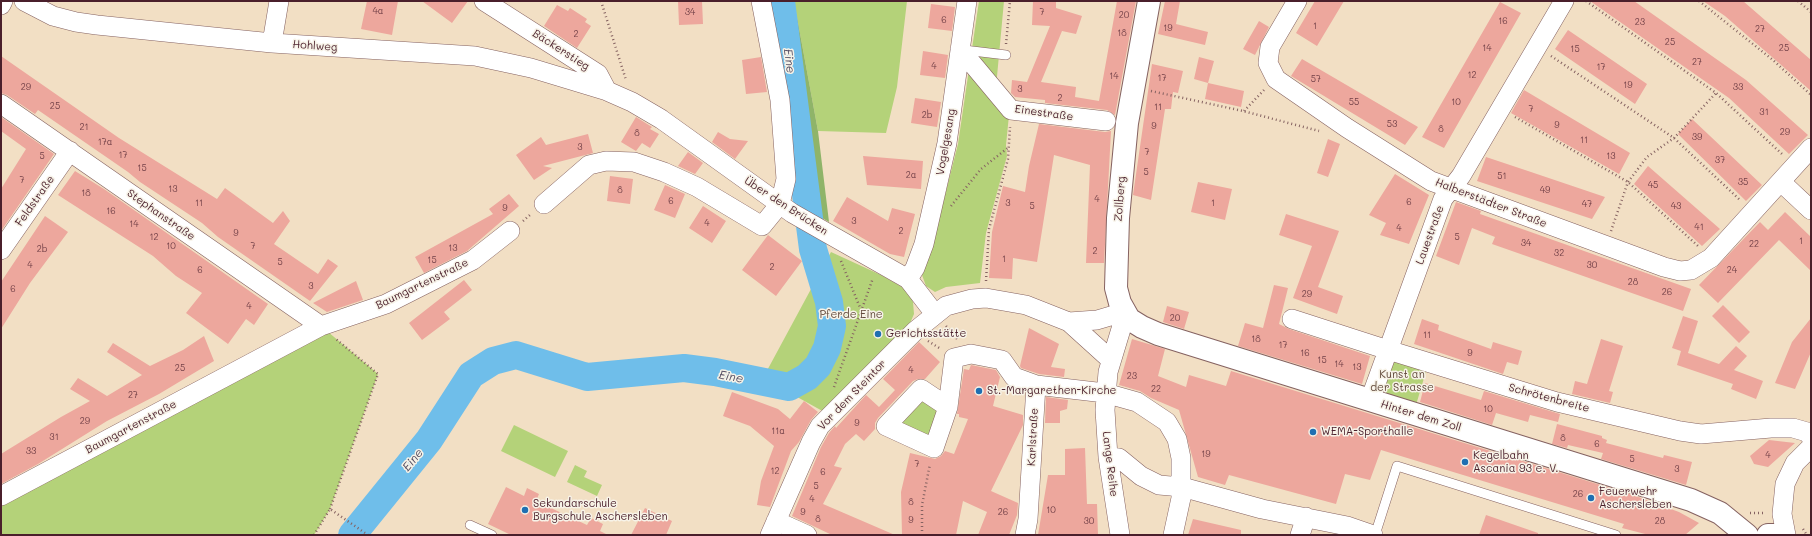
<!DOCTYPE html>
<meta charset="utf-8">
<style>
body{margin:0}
#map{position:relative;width:1812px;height:536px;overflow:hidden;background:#f2dfc4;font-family:Mali,sans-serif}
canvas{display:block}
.frame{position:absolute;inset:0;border:2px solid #4a1f2b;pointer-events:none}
</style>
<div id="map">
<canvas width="1812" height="536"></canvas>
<div class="frame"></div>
</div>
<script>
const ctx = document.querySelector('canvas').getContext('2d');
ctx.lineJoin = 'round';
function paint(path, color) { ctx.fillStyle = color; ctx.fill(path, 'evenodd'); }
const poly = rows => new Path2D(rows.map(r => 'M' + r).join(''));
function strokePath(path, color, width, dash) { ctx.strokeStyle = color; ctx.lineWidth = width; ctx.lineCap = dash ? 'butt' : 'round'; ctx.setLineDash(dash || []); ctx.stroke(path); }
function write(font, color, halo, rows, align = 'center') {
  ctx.font = font + ' Mali,sans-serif'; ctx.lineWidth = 3; ctx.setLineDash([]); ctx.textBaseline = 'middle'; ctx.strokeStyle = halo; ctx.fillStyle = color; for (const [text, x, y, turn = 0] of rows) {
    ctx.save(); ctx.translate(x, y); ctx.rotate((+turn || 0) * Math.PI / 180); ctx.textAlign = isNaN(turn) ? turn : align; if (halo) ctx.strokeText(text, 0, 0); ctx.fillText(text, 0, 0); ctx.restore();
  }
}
paint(poly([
 [794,1,907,1,897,87,886,133,818,131],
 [979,1,1004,1,995,98,1009,115,1006,145,1007,156,986,233,980,283,946,287,935,292,926,286,922,275,941,211,958,144],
 [831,252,881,275,909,291,913,302,914,314,908,328,826,413,763,378],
 [321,326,378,374,330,509,314,535,1,535,1,496],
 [1389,357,1427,368,1416,405,1378,394],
 [922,393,943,410,931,441,895,423],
 [514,425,568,451,555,477,501,451],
 [575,465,587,471,584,477,602,485,597,496,567,482]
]), '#b4d279');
paint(poly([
 [771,1,794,1,818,131,829,222,797,204,787,95]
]), '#8fb469');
strokePath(poly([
 [352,535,429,440,471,375,493,361,516,355,587,377,684,368,715,372,789,387,807,377,818,366,827,348,832,326,829,302,813,249,781,1]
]), '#6fbeea', 28);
paint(poly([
 [367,1,398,1,392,35,361,29],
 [422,1,468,1,452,23],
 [678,1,702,1,703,24,679,25],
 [1033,1,1056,1,1056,8,1082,16,1076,34,1062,31,1041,82,1076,87,1075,97,1099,101,1117,1,1136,1,1115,115,1107,110,1045,103,1045,100,1015,97,1011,93,1012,80,1027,82,1050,26,1032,25],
 [1165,1,1180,1,1176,24,1208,32,1205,45,1158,34],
 [1315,1,1344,1,1317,46,1296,33],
 [1590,1,1634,1,1746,80,1808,135,1789,154,1729,98],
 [1703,1,1743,1,1811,60,1811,91,1725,16],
 [1500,2,1521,13,1444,148,1422,137],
 [931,4,955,7,952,31,928,28],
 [557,5,568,11,570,8,587,19,585,22,591,26,577,48,544,26],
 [1259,21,1269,27,1255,55,1243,49],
 [1568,30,1647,84,1635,104,1555,49],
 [923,51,948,55,945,78,920,75],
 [1,56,119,138,217,199,225,188,273,223,283,211,290,221,274,244,318,274,328,259,338,266,310,301,218,237,202,223,140,182,128,172,38,110,35,114,7,95,1,93],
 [761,57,767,92,746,94,742,60],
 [1199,57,1214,61,1208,83,1194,79],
 [1302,59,1379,104,1418,127,1405,145,1291,76],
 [1152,64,1183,71,1178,93,1173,92,1171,109,1165,109,1151,200,1133,195],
 [1208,83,1244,91,1241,107,1205,99],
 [1524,90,1630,153,1619,174,1511,113],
 [915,98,941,102,937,127,911,123],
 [1,117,54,154,1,231,1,189,26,149,1,131],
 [636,117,652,127,650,129,659,134,650,148,642,143,636,151,621,142],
 [1692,119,1762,185,1746,201,1678,134],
 [1039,124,1105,132,1111,131,1104,263,1086,263,1090,165,1054,155,1037,262,1013,258,1012,279,989,278,992,232,1003,186,1025,192,1029,166],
 [718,132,730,139,748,141,735,159,712,142],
 [588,134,593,153,543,166,552,168,534,180,516,155,541,137,546,145],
 [1328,139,1340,144,1328,177,1317,173],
 [688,152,703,163,695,174,678,166],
 [863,156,923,161,921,189,867,185],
 [1486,157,1528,171,1605,197,1592,219,1477,181],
 [1648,166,1720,229,1702,246,1634,184],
 [75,171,104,189,268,304,254,325,246,319,228,344,186,313,202,293,176,276,153,256,58,195],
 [1395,174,1429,195,1409,244,1380,235,1386,223,1369,215],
 [610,176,633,179,630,204,607,201],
 [1198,182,1232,189,1225,220,1191,212],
 [665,185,685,194,675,218,654,210],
 [509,194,519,206,467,251,424,273,415,257,493,214,489,209],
 [847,197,888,221,892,208,915,214,904,257,890,254,833,221],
 [1456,202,1481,211,1480,214,1691,289,1683,311,1492,244,1495,237,1472,228,1459,265,1436,256],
 [703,206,726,221,712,243,689,228],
 [1785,212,1811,237,1811,271,1779,240,1718,303,1699,285,1760,222,1768,230],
 [1286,214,1339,231,1318,287,1343,296,1337,314,1293,298,1312,246,1279,235],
 [45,216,68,232,30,283,1,329,1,282],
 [768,235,802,261,776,296,742,270],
 [464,280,472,290,444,312,450,319,422,340,409,323],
 [356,281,363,300,327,312,313,303],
 [1274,285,1288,288,1279,324,1289,329,1370,356,1362,384,1238,346,1245,323,1263,328],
 [1723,305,1750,332,1739,343,1712,316],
 [1167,306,1189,312,1184,329,1163,322],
 [1683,316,1698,321,1688,353,1719,364,1736,346,1747,356,1734,370,1763,381,1756,399,1731,389,1733,384,1677,365,1681,351,1672,348],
 [1811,318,1811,352,1795,389,1775,383,1792,342],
 [1422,319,1439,325,1438,330,1491,349,1493,342,1522,351,1518,365,1507,362,1503,374,1414,344],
 [1029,328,1059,344,1051,367,1065,369,1064,377,1039,374,1021,368,1020,366],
 [204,336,214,361,159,394,107,421,38,464,1,484,1,454,61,417,90,401,70,389,78,378,107,396,142,375,107,352,113,343,150,366,183,350],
 [1132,339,1165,349,1158,376,1186,387,1189,375,1226,386,1231,371,1633,495,1679,512,1699,523,1685,535,1649,535,1622,528,1624,524,1381,450,1370,480,1345,474,1336,504,1229,475,1225,485,1198,477,1179,410,1151,398,1140,391,1119,385],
 [1601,339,1623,346,1609,391,1613,392,1610,403,1572,394,1575,381,1587,384],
 [919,342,940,362,925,379,918,379,913,381,878,418,875,423,875,429,864,441,856,434,845,444,834,466,842,468,823,504,895,535,832,535,792,516,821,447,829,433,835,426,836,428,866,395,879,407,895,390,883,379],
 [971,365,996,370,1000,377,993,406,1023,415,1023,425,991,491,1018,503,1017,515,1009,535,978,535,987,512,963,501,956,535,902,535,901,492,910,453,935,459,941,456,945,451,954,454,968,419,959,417,959,414,957,414,964,369,969,370],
 [1425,383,1481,400,1484,391,1560,414,1558,422,1530,415,1528,422,1496,413,1492,425,1420,402],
 [732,392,778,409,790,419,804,401,818,412,811,420,799,442,791,451,770,507,757,505,761,481,774,446,750,426,723,416],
 [1046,397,1068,400,1067,409,1060,411,1060,423,1045,423],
 [1557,424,1602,436,1602,438,1607,440,1606,443,1663,458,1664,455,1692,462,1686,485,1601,459,1603,453,1568,445,1567,448,1552,444],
 [1769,440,1795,443,1768,467,1754,464,1750,456],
 [1085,448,1087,504,1097,504,1098,535,1038,535,1048,475,1065,475,1065,449],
 [506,487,524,496,527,488,539,494,536,501,587,525,591,518,603,524,600,531,608,535,511,535,488,524],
 [645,508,672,521,666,535,631,535],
 [1486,515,1538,533,1538,535,1479,535],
 [1193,519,1241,530,1241,535,1188,535]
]), '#eda79d');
const lane = poly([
 [964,50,1006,55],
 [470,525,492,535],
 [1375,535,1397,466,1616,535]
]);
const street = poly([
 [24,1,53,16,76,22,97,25,272,43,475,56,531,68,607,91],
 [484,1,598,74,607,91,632,102,661,119,792,213,908,279,935,314],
 [1297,1,1270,47,1268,63,1276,79,1347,128,1431,181,1664,267,1680,271,1691,270,1711,258,1811,148],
 [1,5,3,1],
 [272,43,279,1],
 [960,49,1011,110,1106,121],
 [1,104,321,326],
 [1781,182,1811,210],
 [544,204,589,165,606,161,634,162,664,172,697,187,762,226,780,204,786,179,780,100,761,1],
 [1,250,70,151],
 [908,279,915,268,924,244,947,143,967,1],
 [1292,319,1388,350,1557,402,1680,431,1701,434,1771,428,1793,428,1807,432,1811,437],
 [1069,322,1097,320,1124,312,1121,329,1108,372,1105,410,1108,457,1120,535],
 [1370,400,1443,199,1461,176,1564,1],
 [948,407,921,389,886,426,934,448,948,407,954,358,971,354,1002,360,1014,377,1036,385],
 [1108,457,1119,458,1141,476,1159,485,1182,487,1262,509,1347,526,1373,535],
 [1,496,321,326,386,304,473,260,510,231],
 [776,521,807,535],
 [770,535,811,442,820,426,915,331,946,306,972,299,986,298,1026,305,1069,322,1111,360],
 [1025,535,1028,519,1036,385,1105,393,1137,402,1167,422,1177,439,1181,458,1181,498,1173,535],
 [1300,535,1306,517],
 [1786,535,1782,514,1785,484,1795,463,1811,447]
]);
const primary = poly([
 [1149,1,1127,123,1118,218,1116,288,1120,303,1129,319,1142,327,1158,334,1691,500,1720,513,1747,535],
 [1768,535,1781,535]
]);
strokePath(lane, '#856261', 10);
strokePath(street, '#856261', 20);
strokePath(primary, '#856261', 24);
strokePath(poly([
 [601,1,626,80],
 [1586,1,1716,93,1782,154],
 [1699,1,1773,60,1811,95],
 [1798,1,1811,12],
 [1006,44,1010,1],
 [1551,56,1674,138,1740,200],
 [1151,91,1243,111,1319,131],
 [1244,111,1264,90],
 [1515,117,1628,182,1698,246],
 [951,206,981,169,1009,147],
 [523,221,531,214],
 [1611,231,1628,182,1647,157,1674,138,1716,93],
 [841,261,861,310],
 [986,281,989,229,1008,159,1010,127],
 [946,326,958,340],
 [928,341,941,349],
 [834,387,873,278],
 [330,509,378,374,336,339],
 [1750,513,1765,513],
 [1803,529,1807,535],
 [314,535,330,509,368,535],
 [922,535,922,505,930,464]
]), '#856261', 2.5, [1, 3]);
strokePath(lane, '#fff', 9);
strokePath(street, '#fff', 19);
strokePath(primary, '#fff', 22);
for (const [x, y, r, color] of [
 [878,334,4,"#1f6fb2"],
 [979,391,4,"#1f6fb2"],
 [1313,432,4,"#1f6fb2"],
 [1465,462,4,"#1f6fb2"],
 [1591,498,4,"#1f6fb2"],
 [525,510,4,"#1f6fb2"]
]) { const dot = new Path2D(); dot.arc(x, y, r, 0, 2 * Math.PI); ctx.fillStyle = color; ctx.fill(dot); strokePath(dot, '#f7f3e8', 1.5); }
write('9px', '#734148', null, [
 ["4a",378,11],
 ["34",690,12],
 ["7",1042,12],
 ["20",1124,15],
 ["6",944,20],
 ["16",1503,21],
 ["23",1640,22],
 ["1",1315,26],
 ["19",1168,28],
 ["27",1760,29],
 ["18",1122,33],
 ["2",576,34],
 ["25",1670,42],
 ["14",1487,48],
 ["25",1784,48],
 ["15",1575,49],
 ["27",1697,62],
 ["4",934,66],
 ["17",1601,67],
 ["12",1472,75],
 ["14",1114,76],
 ["17",1162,78],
 ["57",1316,79],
 ["19",1628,85],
 ["29",26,87],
 ["33",1738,87],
 ["3",1020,89],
 ["2",1060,98],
 ["55",1354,102],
 ["10",1456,102],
 ["25",55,106],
 ["11",1158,107],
 ["7",1531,109],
 ["31",1764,112],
 ["2b",927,115],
 ["53",1392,124],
 ["9",1557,125],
 ["9",1154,126],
 ["21",84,127],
 ["8",1441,129],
 ["29",1785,132],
 ["8",637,133],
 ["39",1697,137],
 ["11",1584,140],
 ["17a",105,142],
 ["3",580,147],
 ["7",1147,152],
 ["17",123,155],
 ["5",42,156],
 ["13",1611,156],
 ["37",1720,160],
 ["15",142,168],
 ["5",1146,172],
 ["2a",911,175],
 ["51",1502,176],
 ["7",22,180],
 ["35",1743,182],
 ["45",1653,185],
 ["13",173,189],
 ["8",620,190],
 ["49",1545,190],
 ["18",86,193],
 ["4",1097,199],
 ["6",671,201],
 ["6",1409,202],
 ["11",199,203],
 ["3",1008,203],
 ["1",1213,203],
 ["47",1587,204],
 ["5",1032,206],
 ["43",1676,206],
 ["9",505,208],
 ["16",111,211],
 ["3",854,221],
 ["4",707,223],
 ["14",134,224],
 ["41",1699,227],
 ["4",1399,228],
 ["2",901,231],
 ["9",236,233],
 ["12",154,237],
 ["5",1457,237],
 ["1",1801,241],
 ["34",1526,243],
 ["22",1754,244],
 ["10",171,246],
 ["7",253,246],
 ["13",453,248],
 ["2b",42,249],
 ["2",1095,251],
 ["32",1559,253],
 ["1",1004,259],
 ["15",432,260],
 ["5",280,262],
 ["4",30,265],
 ["30",1592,265],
 ["2",772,267],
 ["6",200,270],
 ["24",1732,270],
 ["28",1633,282],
 ["3",311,286],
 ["6",13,289],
 ["26",1667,292],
 ["29",1307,294],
 ["4",249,306],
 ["20",1175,318],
 ["11",1427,335],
 ["18",1256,339],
 ["17",1283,345],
 ["16",1305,353],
 ["9",1470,353],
 ["15",1322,360],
 ["14",1339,364],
 ["13",1357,367],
 ["25",180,368],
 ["4",911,370],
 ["23",1132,376],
 ["22",1156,389],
 ["27",133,395],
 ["10",1488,409],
 ["29",85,421],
 ["9",857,423],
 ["11a",778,431],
 ["31",54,437],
 ["8",1563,438],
 ["6",1597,444],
 ["33",31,451],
 ["19",1206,454],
 ["4",1768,455],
 ["5",1632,459],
 ["7",917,464],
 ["3",1677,469],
 ["12",775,471],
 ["6",823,472],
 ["5",816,486],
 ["26",1578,494],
 ["4",812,499],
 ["8",911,502],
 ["10",1051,510],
 ["9",803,512],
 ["26",1003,512],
 ["8",818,519],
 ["9",911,520],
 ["30",1089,521],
 ["28",1660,521]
]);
write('11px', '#4a1f2b', '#f7f3e8', [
 ["Hohlweg",315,46,4],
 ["Bäckerstieg",561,50,33],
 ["Einestraße",1044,113,8],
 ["Vogelgesang",946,142,-80],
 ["Zollberg",1120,199,-86],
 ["Feldstraße",35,201,-55],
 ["Halberstädter Straße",1491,203,21],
 ["Über den Brücken",786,206,33],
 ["Stephanstraße",161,215,35],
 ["Lauestraße",1430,235,-70],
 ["Baumgartenstraße",422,284,-26],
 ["Vor dem Steintor",852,395,-46],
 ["Schrötenbreite",1549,398,15],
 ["Hinter dem Zoll",1421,416,17],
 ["Baumgartenstraße",131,427,-28],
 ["Karlstraße",1033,437,-87],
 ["Lange Reihe",1110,464,83]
]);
write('11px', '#644c3e', '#f7f3e8', [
 ["Pferde Eine",851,315],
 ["Kunst an",1402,375],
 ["der Strasse",1402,388]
]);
write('11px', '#4a1f2b', '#f7f3e8', [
 ["Gerichtsstätte",886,334],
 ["St.-Margarethen-Kirche",987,391],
 ["WEMA-Sporthalle",1321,432],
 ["Kegelbahn",1473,456],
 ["Ascania 93 e. V.",1473,469],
 ["Feuerwehr",1599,492],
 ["Aschersleben",1599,505],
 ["Sekundarschule",533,504],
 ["Burgschule Aschersleben",533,517]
], 'left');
write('italic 12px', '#554f64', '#f7f3e8', [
 ["Eine",789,61,83],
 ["Eine",731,377,10],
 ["Eine",413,460,-51]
]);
</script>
